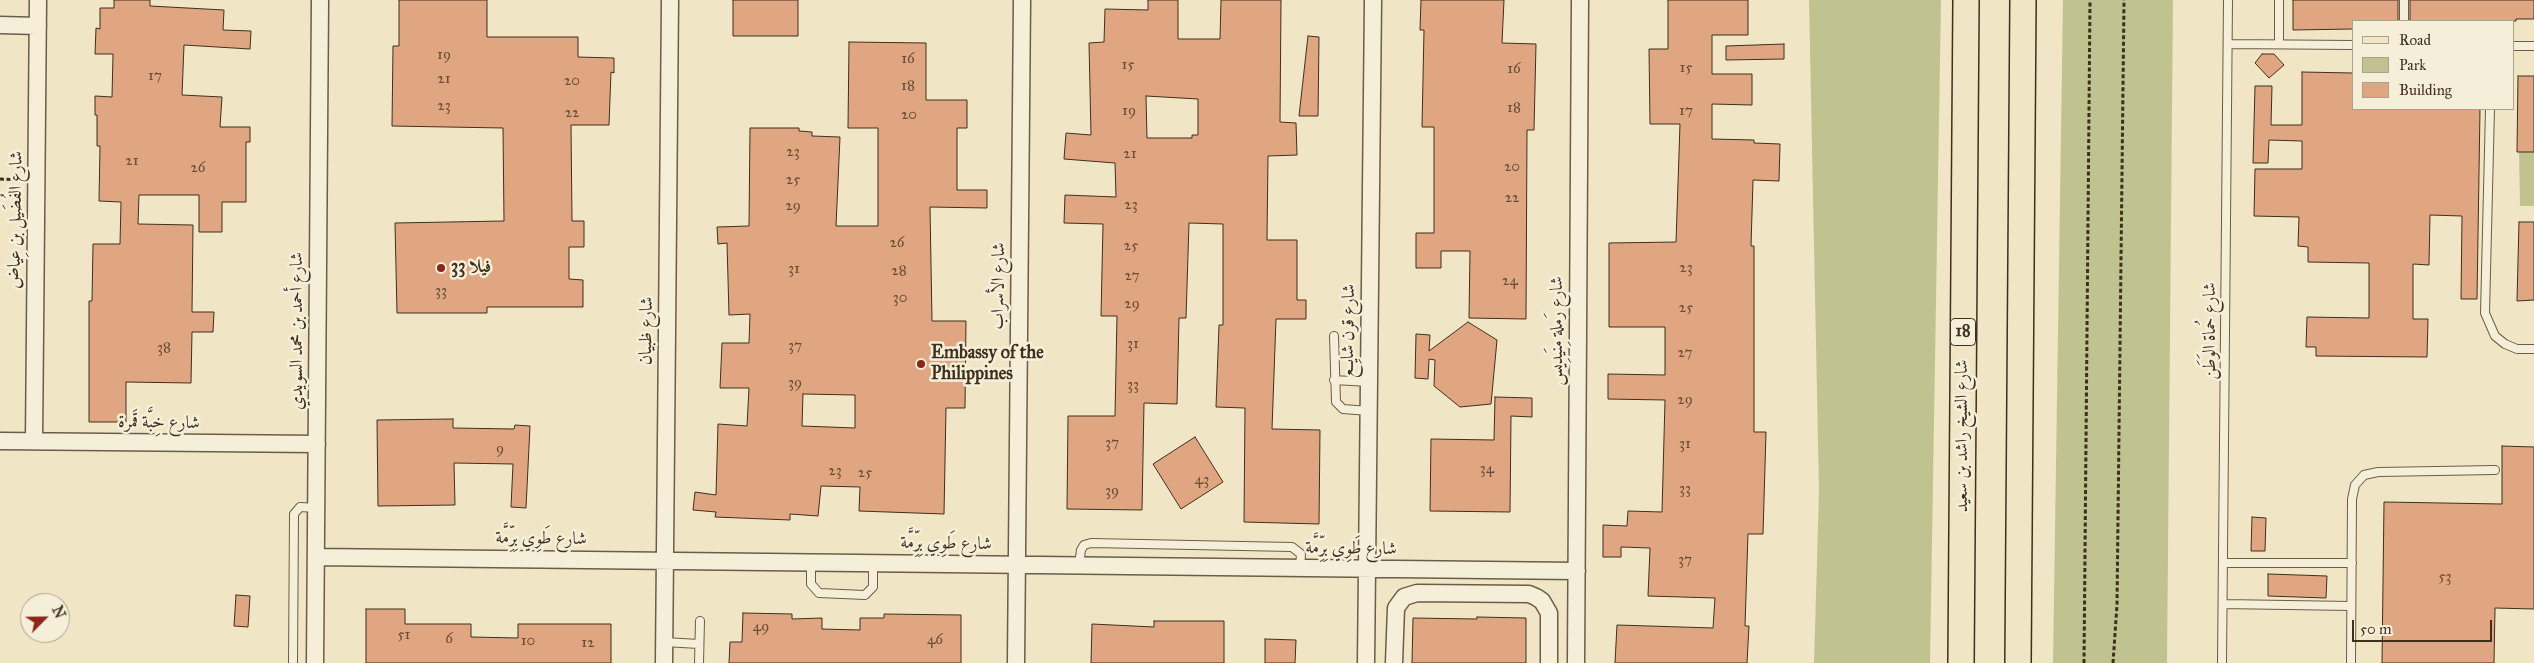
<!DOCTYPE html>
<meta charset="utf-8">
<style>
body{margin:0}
#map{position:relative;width:2534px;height:663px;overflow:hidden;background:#f0e6c5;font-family:"IM FELL Great Primer",serif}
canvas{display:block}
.legend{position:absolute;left:2352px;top:20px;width:162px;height:90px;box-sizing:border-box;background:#f5efd9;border:1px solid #aca28e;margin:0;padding:6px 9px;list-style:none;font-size:15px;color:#3f2f1d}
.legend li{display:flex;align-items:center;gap:10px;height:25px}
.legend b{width:25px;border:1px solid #aca28e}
.north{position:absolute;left:20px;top:593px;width:50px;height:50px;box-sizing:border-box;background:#f5efd9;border:1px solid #aca28e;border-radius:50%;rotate:67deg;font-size:14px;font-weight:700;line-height:20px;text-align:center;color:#3f2f1d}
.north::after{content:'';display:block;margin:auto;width:18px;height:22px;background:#8f2418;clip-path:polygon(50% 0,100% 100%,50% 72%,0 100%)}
.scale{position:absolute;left:2352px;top:620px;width:140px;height:22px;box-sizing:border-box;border:2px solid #3f2f1d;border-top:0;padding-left:6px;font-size:15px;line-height:18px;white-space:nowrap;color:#3f2f1d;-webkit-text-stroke:4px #f5efd9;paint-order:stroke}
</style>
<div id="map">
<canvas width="2534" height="663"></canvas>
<ul class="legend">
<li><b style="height:6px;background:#f0e6c5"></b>Road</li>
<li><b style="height:14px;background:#c0c390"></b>Park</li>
<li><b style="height:14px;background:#e0a682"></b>Building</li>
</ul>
<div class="north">N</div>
<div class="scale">50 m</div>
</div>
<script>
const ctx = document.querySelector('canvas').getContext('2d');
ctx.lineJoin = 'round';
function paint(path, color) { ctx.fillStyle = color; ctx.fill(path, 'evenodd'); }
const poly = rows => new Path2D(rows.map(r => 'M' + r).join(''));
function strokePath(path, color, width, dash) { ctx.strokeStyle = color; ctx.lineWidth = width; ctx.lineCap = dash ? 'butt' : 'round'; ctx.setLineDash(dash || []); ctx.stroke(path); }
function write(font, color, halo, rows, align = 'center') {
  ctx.font = font + ' "IM FELL Great Primer",Amiri,serif'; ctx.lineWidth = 5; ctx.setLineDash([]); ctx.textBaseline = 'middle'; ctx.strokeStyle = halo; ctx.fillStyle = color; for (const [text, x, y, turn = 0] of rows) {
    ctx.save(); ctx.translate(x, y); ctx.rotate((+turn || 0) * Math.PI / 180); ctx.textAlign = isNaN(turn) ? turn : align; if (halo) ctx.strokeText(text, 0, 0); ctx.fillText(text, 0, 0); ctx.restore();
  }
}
paint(poly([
 [1809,0,1941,0,1930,663,1814,663,1819,491],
 [2063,0,2173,0,2167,663,2053,663],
 [2519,152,2534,152,2534,206,2520,206]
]), '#c0c390');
const building = poly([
 [114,0,150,0,150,6,224,10,223,30,251,31,250,49,184,45,182,95,222,97,220,127,250,127,250,142,246,142,246,202,222,202,222,232,199,232,199,195,139,195,138,224,193,225,192,312,214,312,213,332,192,332,191,383,126,382,126,422,89,422,89,301,92,301,93,244,120,244,121,202,99,201,100,146,97,146,97,115,95,115,95,96,112,97,113,54,95,54,96,28,100,29,100,8,114,8,114,0],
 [399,0,487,0,487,37,578,37,578,57,614,58,614,73,611,72,609,125,571,125,572,221,584,221,584,247,569,247,569,279,583,280,583,307,487,307,487,313,397,313,395,223,504,221,503,128,392,126,393,46,399,46,399,0],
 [733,0,798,0,798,36,733,36,733,0],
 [1148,0,1178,0,1178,39,1220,39,1221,0,1281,0,1280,122,1296,123,1297,155,1268,156,1267,240,1297,240,1297,300,1306,300,1306,319,1276,319,1272,429,1320,430,1319,524,1244,522,1245,408,1216,407,1219,325,1223,325,1223,224,1189,223,1186,318,1179,318,1177,404,1144,403,1142,510,1067,509,1068,416,1115,416,1117,316,1101,316,1103,224,1064,223,1065,195,1116,197,1115,163,1064,159,1066,133,1091,135,1089,43,1104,42,1105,9,1148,10,1148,0],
 [1146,96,1198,99,1198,135,1192,135,1192,138,1147,138,1146,96],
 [1421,0,1504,0,1502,43,1536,44,1534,130,1527,130,1526,319,1469,318,1470,251,1441,251,1441,268,1416,268,1416,233,1434,233,1434,127,1422,127,1424,30,1420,30,1421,0],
 [1668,0,1748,0,1748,35,1712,35,1712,74,1752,74,1752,105,1712,104,1712,139,1754,140,1754,143,1780,144,1779,181,1753,180,1751,246,1754,246,1754,432,1766,432,1763,534,1748,534,1745,626,1749,626,1747,663,1615,663,1617,625,1713,628,1715,598,1648,596,1650,548,1621,547,1621,557,1603,557,1603,525,1627,526,1628,511,1662,512,1665,400,1608,399,1608,374,1665,375,1665,327,1609,327,1609,243,1676,242,1680,124,1650,124,1649,49,1668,49,1668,0],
 [2293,0,2398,0,2398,21,2353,21,2353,29,2293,30,2293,0],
 [2410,0,2534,0,2534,19,2516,19,2516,21,2410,21,2410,0],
 [1308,36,1319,37,1318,116,1299,116,1308,36],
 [849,42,926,43,926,100,967,100,967,128,957,128,957,190,987,190,987,208,930,207,932,321,966,321,965,408,946,408,944,514,859,511,860,487,821,486,818,516,790,514,790,520,715,517,716,512,693,510,695,492,716,495,718,424,747,426,749,388,720,388,722,343,749,343,750,314,729,315,727,243,718,244,717,227,749,226,750,128,799,128,799,131,812,132,812,136,840,137,836,226,878,226,878,128,848,128,849,42],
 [803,394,855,395,855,428,802,426,803,394],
 [1784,44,1784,59,1726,60,1726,46,1784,44],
 [2262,54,2274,54,2284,65,2269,78,2255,63,2262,54],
 [2302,72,2353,73,2353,109,2480,109,2477,299,2461,299,2462,216,2430,215,2429,265,2413,264,2413,319,2428,319,2427,357,2316,356,2316,347,2306,347,2307,317,2369,318,2369,263,2308,262,2308,247,2298,246,2299,217,2254,216,2255,169,2302,169,2302,141,2269,140,2268,163,2253,163,2255,86,2272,86,2271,125,2302,125,2302,72],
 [2518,76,2534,76,2534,152,2517,152,2518,76],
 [2519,222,2534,222,2534,300,2517,301,2519,222],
 [1468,322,1497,340,1491,404,1460,407,1434,386,1435,360,1429,359,1428,379,1415,378,1416,334,1430,335,1429,351,1468,322],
 [1495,397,1532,398,1532,417,1511,416,1510,512,1430,511,1431,439,1494,440,1495,397],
 [453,419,453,428,514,429,515,425,530,426,526,508,511,507,513,464,454,463,455,505,378,506,377,420,453,419],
 [1195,437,1223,482,1181,509,1153,464,1195,437],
 [2502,446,2534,447,2534,609,2495,608,2494,663,2382,663,2384,502,2502,504,2502,446],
 [2252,517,2266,518,2265,551,2251,551,2252,517],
 [2268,574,2327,576,2326,598,2268,596,2268,574],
 [236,595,250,596,248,627,234,626,236,595],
 [366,609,405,609,405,624,471,624,471,637,518,638,518,624,611,624,611,663,366,663,366,609],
 [743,613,792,614,792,619,822,618,822,629,860,630,860,618,884,618,884,614,961,615,961,663,729,663,730,642,742,642,743,613],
 [1477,617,1526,618,1526,663,1412,663,1413,618,1477,619,1477,617],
 [1154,621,1224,621,1224,663,1091,663,1092,624,1154,627,1154,621],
 [1265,639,1296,640,1295,663,1265,663,1265,639]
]);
paint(building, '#e0a682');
strokePath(building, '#3f2f1d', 1);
const service = poly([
 [2404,0,2404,21],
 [2228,44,2353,45],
 [2279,44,2279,0],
 [2513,46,2534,46],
 [2490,109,2485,313,2495,336,2505,344,2517,349,2534,349],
 [1334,336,1336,402,1343,409,1369,411],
 [1334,380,1369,382],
 [811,563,811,584,819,593,865,595,873,587,873,563],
 [2224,563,2352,563],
 [1079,565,1081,550,1084,545,1091,543,1292,547,1301,554,1300,568],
 [2223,604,2351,606],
 [664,642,699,644],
 [293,663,294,514,300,507,316,508],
 [699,663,700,621],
 [2222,663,2228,0],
 [2351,663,2352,499,2355,485,2364,475,2378,472,2495,470]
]);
const minor = poly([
 [0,25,38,26],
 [0,441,317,444],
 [34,441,38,0],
 [316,557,1577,571],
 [315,663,320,0],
 [664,663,670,0],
 [1016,663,1022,0],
 [1366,663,1373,0],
 [1394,663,1396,608,1404,597,1417,593,1529,594,1536,597,1542,601,1549,613,1549,663],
 [1576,663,1580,0]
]);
const primary = poly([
 [1961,663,1966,0],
 [2018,663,2023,0]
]);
strokePath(service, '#6b5d47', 10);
strokePath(minor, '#6b5d47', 19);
strokePath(primary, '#3f2f1d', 28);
strokePath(poly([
 [0,179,19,180],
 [2084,663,2090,0],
 [2113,663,2117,605,2124,0]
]), '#3f2f1d', 3, [4, 2.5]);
strokePath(service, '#f5efd9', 8);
strokePath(minor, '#f5efd9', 16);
strokePath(primary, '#f0e6c5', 25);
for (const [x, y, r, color] of [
 [441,268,5,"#8f2418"],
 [921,364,5,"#8f2418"]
]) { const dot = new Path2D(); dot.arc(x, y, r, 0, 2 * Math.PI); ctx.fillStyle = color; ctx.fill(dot); strokePath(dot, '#f5efd9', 2); }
write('15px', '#674d36', null, [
 ["19",444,55],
 ["16",908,59],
 ["15",1128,65],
 ["15",1686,68],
 ["16",1514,69],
 ["17",155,76],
 ["21",444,79],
 ["20",572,81],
 ["18",908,86],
 ["23",444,106],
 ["18",1514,108],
 ["19",1129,111],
 ["17",1686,111],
 ["22",572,113],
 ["20",909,115],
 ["23",793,152],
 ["21",1130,154],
 ["21",132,161],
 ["20",1512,167],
 ["26",198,168],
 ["25",793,180],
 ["22",1512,198],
 ["23",1131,205],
 ["29",793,206],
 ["26",897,243],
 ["25",1131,246],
 ["23",1686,268],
 ["31",794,269],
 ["28",899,271],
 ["27",1132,276],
 ["24",1510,281],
 ["33",441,291],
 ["30",900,298],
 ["29",1132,304],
 ["25",1686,308],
 ["31",1133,344],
 ["37",795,346],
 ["38",164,348],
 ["27",1685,353],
 ["39",795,383],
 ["33",1133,385],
 ["29",1685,400],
 ["37",1112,443],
 ["31",1685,444],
 ["9",500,449],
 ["34",1487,469],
 ["23",835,471],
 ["25",865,473],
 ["43",1202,480],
 ["33",1685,489],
 ["39",1112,491],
 ["37",1685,560],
 ["53",2445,577],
 ["49",761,627],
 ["51",404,635],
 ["6",449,639],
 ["46",935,640],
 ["10",528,641],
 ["12",588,643]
]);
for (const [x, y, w] of [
 [1963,332,25]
]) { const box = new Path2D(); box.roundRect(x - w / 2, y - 13.5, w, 27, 4); ctx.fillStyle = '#f5efd9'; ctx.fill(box); strokePath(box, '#3f2f1d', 1); }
write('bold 16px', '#3f2f1d', null, [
 ["18",1963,332]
]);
write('18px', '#3f2f1d', '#f5efd9', [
 ["شارع الفُضَيل بن عِياض",16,220,-89],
 ["شارع الأسراب",999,286,-89],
 ["شارع أحمد بن محمد السويدي",298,331,-90],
 ["شارع ظبيان",647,331,-89],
 ["شارع قرن شايِع",1349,331,-89],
 ["شارع رَملة مِنَيدِيس",1558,331,-90],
 ["شارع حُماة الوَطَن",2211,331,-90],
 ["شارع خِبَّة قَمرة",159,423,1],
 ["شارع الشيخ راشد بن سعيد",1963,436,-90],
 ["شارع طَوِي بِرِّمَّة",541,539,1],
 ["شارع طَوِي بِرِّمَّة",946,544,1],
 ["شارع طَوِي بِرِّمَّة",1351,549,1]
]);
write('bold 18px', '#3f2f1d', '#f5efd9', [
 ["فيلا 33",451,268],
 ["Embassy of the",931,354],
 ["Philippines",931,375]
], 'left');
</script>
